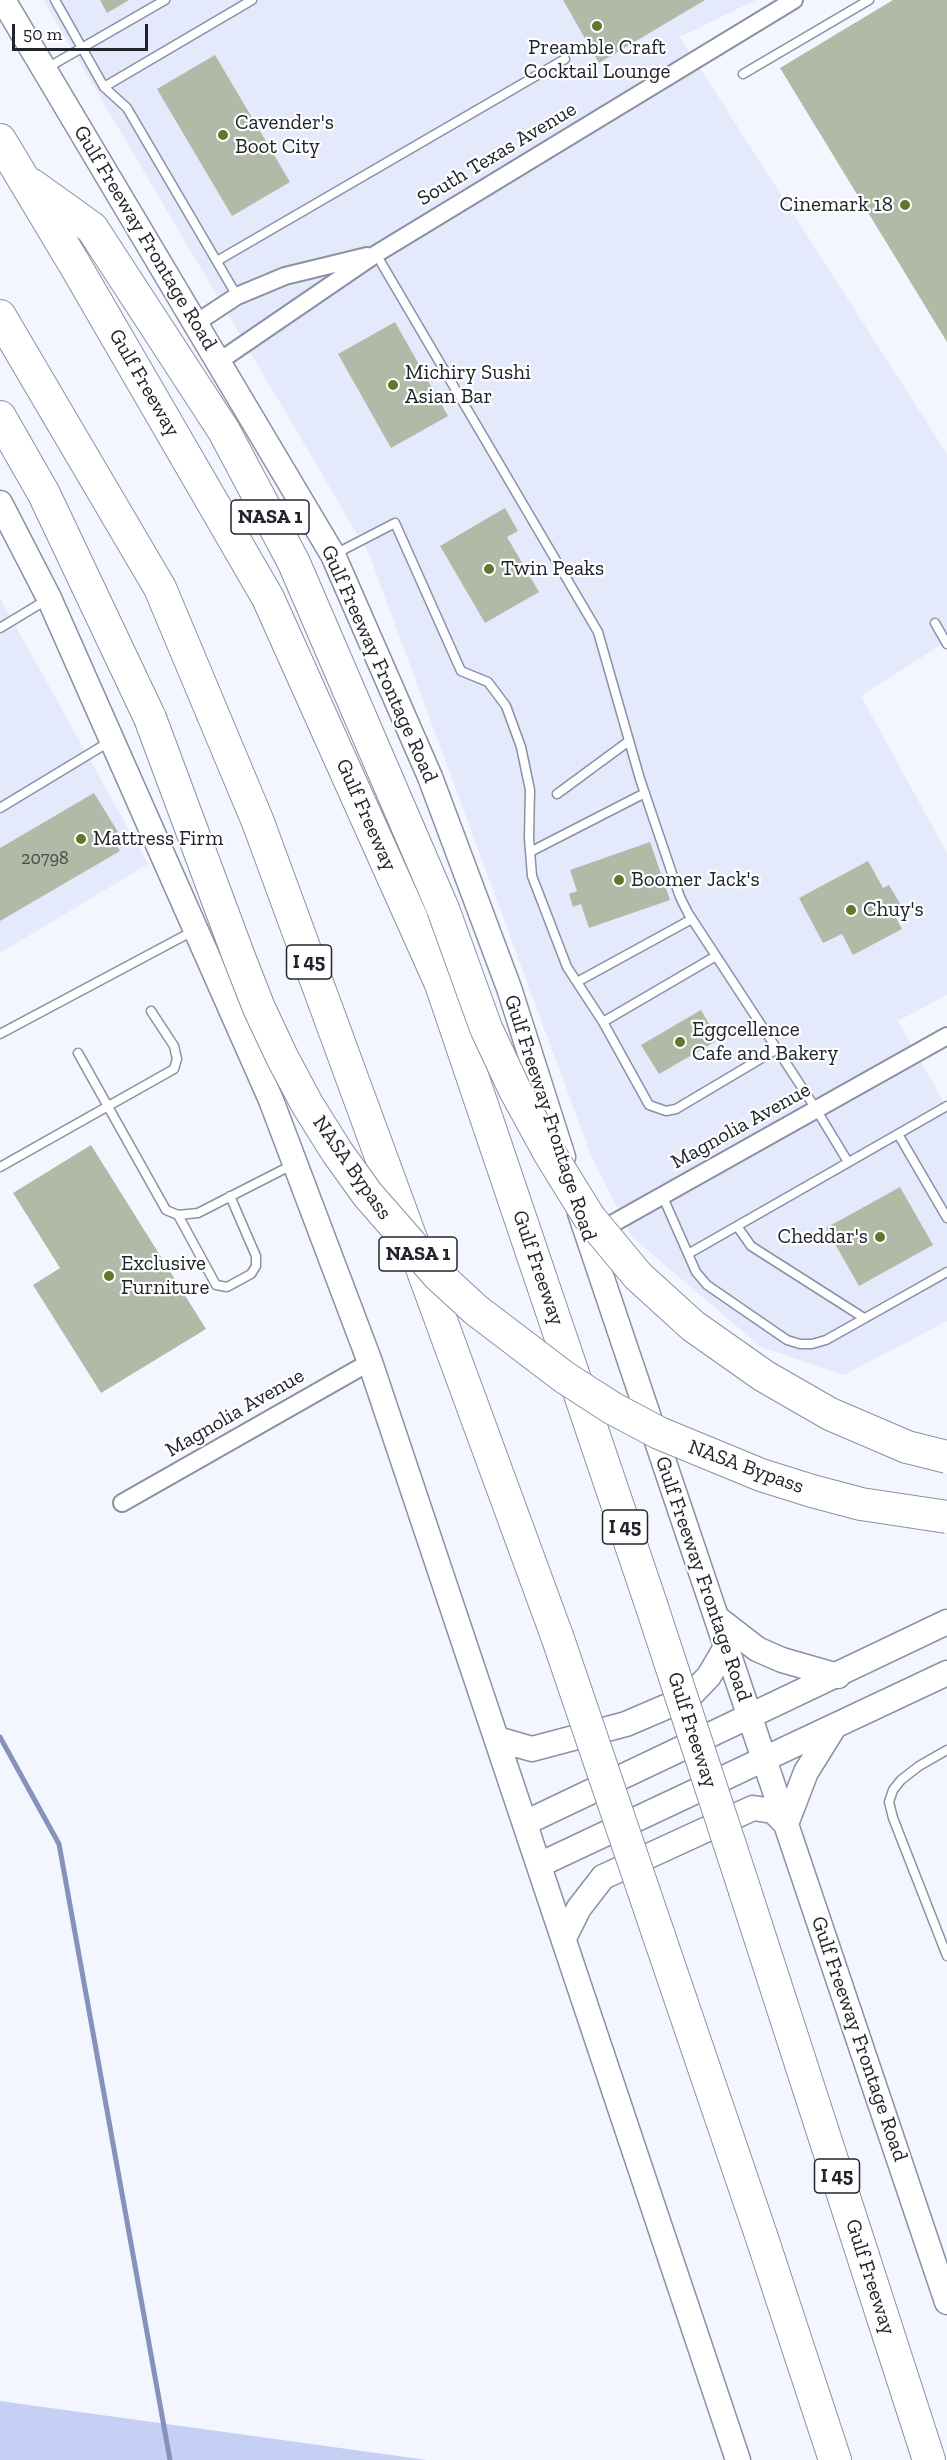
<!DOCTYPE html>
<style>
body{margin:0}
#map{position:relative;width:947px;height:2460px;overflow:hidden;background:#f3f6fe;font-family:"Zilla Slab",serif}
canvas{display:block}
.scale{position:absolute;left:12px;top:24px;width:136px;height:27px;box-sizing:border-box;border:3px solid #22242c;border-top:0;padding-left:8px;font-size:18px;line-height:21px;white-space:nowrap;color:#22242c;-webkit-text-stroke:4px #fff;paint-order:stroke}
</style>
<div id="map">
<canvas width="947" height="2460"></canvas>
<div class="scale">50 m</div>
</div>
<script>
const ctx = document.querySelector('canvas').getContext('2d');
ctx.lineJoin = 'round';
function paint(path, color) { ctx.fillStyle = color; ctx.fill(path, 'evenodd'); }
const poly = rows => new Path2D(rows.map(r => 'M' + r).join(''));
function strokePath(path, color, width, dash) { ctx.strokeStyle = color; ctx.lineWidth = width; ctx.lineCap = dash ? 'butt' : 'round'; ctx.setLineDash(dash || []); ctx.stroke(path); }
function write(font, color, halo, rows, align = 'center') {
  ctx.font = font + ' "Zilla Slab",serif'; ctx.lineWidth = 4.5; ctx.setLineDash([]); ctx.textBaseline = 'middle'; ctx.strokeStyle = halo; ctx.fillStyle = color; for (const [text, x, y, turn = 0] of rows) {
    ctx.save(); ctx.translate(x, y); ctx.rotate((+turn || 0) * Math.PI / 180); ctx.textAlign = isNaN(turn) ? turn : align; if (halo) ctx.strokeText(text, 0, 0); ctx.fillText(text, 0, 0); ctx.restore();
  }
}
paint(poly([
 [43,0,756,0,680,37,947,454,947,641,861,696,947,853,947,995,898,1021,947,1108,947,1321,844,1375,761,1347,632,1237,592,1158,369,554],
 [0,598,148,864,0,953]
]), '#e4eafb');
paint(poly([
 [0,2401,427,2460,0,2460]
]), '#c5d0f4');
strokePath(poly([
 [0,1737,59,1844,170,2460]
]), '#8692bb', 5);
paint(poly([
 [100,0,129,0,107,13],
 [563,0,705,0,599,63],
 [893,0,947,0,947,342,780,68],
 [215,55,290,182,232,216,157,89],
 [395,322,448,416,391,448,338,354],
 [505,508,518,531,507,537,539,592,485,623,440,546],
 [94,793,118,832,112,836,120,851,0,921,0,848],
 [650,842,670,900,589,928,581,904,573,907,569,894,577,891,570,870],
 [868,861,883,888,889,885,902,907,893,912,902,929,853,955,842,934,823,943,799,898],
 [701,1010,718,1040,659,1074,641,1045],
 [91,1145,206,1329,101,1393,33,1285,60,1268,13,1193],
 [900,1187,933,1245,859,1286,826,1228]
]), '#b1baa6');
const service = poly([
 [55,0,104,87,127,108,237,296],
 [47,68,165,0],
 [743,74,869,0],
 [104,87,252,0],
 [376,254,598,632,640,779,680,897,688,913,816,1109,848,1162],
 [217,261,565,59],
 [335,554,395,523,461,671,488,682,506,706,521,747,530,790,529,838,532,876,567,967,603,1022],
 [935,623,947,644],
 [0,628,48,599],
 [557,794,629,741],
 [0,808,109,742],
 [530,852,645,793],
 [716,956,603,1022,649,1105,666,1111,676,1109,777,1049],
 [577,982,692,919],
 [0,1034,195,930],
 [78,1053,166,1210,178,1215,198,1213,294,1164],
 [898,1134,947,1218],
 [0,1167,174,1069,177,1059,174,1046,151,1011],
 [662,1195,696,1272,707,1285,787,1340,800,1344,812,1344,826,1340,947,1272],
 [178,1215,216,1285,227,1287,251,1274,256,1266,256,1256,230,1196],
 [737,1226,751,1246,864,1318],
 [688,1254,947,1106],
 [947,1750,919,1766,901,1780,893,1790,889,1802,893,1818,947,1956]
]);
const minor = poly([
 [196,323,237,296,285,276,367,256],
 [218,362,376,254,794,0],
 [594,1234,947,1036],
 [122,1503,370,1362]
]);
const secondary = poly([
 [3,0,333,555,430,777,509,988,563,1157],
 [0,503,49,598,271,1100,370,1362,738,2460],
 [580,1213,947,2302],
 [717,1618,757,1649,782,1660,838,1676],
 [497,1739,532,1749,626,1724,689,1697,709,1676,726,1647],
 [525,1823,947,1622],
 [786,1824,806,1772,834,1727],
 [539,1865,947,1673],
 [564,1938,579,1908,603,1877,753,1808,773,1811,786,1824]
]);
const motorway = poly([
 [0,140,75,265,268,598,441,984,651,1604],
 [32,185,92,228,224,431,294,563,443,909],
 [0,316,160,588,258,822,557,1636],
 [0,417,44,494,150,718],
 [745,1891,929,2460],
 [658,1933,762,2238,835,2460]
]);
strokePath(service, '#8a91a4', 11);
strokePath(minor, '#8a91a4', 20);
strokePath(secondary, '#8a91a4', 27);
strokePath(motorway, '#8a91a4', 34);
strokePath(service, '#fff', 8);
strokePath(minor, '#fff', 16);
strokePath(secondary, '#fff', 24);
strokePath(motorway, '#fff', 32);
const motorwayBridge = poly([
 [150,718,239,957,259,1008,282,1057,307,1104,337,1152,368,1195,438,1275,476,1310,564,1377,612,1408,659,1433,761,1475,812,1491,861,1504,947,1517],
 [443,909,486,1028,514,1088,550,1154,589,1217,638,1276,693,1326,764,1376,830,1414,907,1447,947,1457],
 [651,1604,745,1891],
 [557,1636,658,1933]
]);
strokePath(motorwayBridge, '#8a91a4', 34, []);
strokePath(motorwayBridge, '#fff', 32);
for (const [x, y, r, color] of [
 [597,26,6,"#5e792d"],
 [223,135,6,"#5e792d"],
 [905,205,6,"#5e792d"],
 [393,385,6,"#5e792d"],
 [489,569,6,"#5e792d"],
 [81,839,6,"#5e792d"],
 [619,880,6,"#5e792d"],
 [851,910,6,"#5e792d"],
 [680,1042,6,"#5e792d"],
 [880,1237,6,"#5e792d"],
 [109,1276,6,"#5e792d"]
]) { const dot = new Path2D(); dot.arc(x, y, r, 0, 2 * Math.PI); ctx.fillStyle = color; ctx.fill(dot); strokePath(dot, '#fff', 2); }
write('18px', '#464a4a', null, [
 ["20798",45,859]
]);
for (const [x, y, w] of [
 [270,517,78],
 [309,962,45],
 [418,1254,78],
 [625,1527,45],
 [837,2176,45]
]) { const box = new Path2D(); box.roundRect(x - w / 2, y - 17, w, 34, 4.5); ctx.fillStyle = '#fff'; ctx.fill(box); strokePath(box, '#22242c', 1.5); }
write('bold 20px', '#22242c', null, [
 ["NASA 1",270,517],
 ["I 45",309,962],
 ["NASA 1",418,1254],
 ["I 45",625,1527],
 ["I 45",837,2176]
]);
write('21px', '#22242c', '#fff', [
 ["Preamble Craft",597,48,"center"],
 ["Cocktail Lounge",597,72,"center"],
 ["Cavender's",235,123],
 ["Boot City",235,147],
 ["Cinemark 18",893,205,"right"],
 ["Michiry Sushi",405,373],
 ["Asian Bar",405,397],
 ["Twin Peaks",501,569],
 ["Mattress Firm",93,839],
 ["Boomer Jack's",631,880],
 ["Chuy's",863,910],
 ["Eggcellence",692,1030],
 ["Cafe and Bakery",692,1054],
 ["Cheddar's",868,1237,"right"],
 ["Exclusive",121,1264],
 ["Furniture",121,1288]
], 'left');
write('21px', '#22242c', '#fff', [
 ["South Texas Avenue",497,154,-31],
 ["Gulf Freeway Frontage Road",145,238,59],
 ["Gulf Freeway",144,383,60],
 ["Gulf Freeway Frontage Road",379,664,66],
 ["Gulf Freeway",366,815,66],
 ["Gulf Freeway Frontage Road",550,1118,72],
 ["Magnolia Avenue",741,1126,-29],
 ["NASA Bypass",352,1168,55],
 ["Gulf Freeway",538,1268,71],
 ["Magnolia Avenue",235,1413,-30],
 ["NASA Bypass",746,1467,20],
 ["Gulf Freeway Frontage Road",703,1579,71],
 ["Gulf Freeway",692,1730,72],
 ["Gulf Freeway Frontage Road",859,2039,71],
 ["Gulf Freeway",870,2277,72]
]);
</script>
